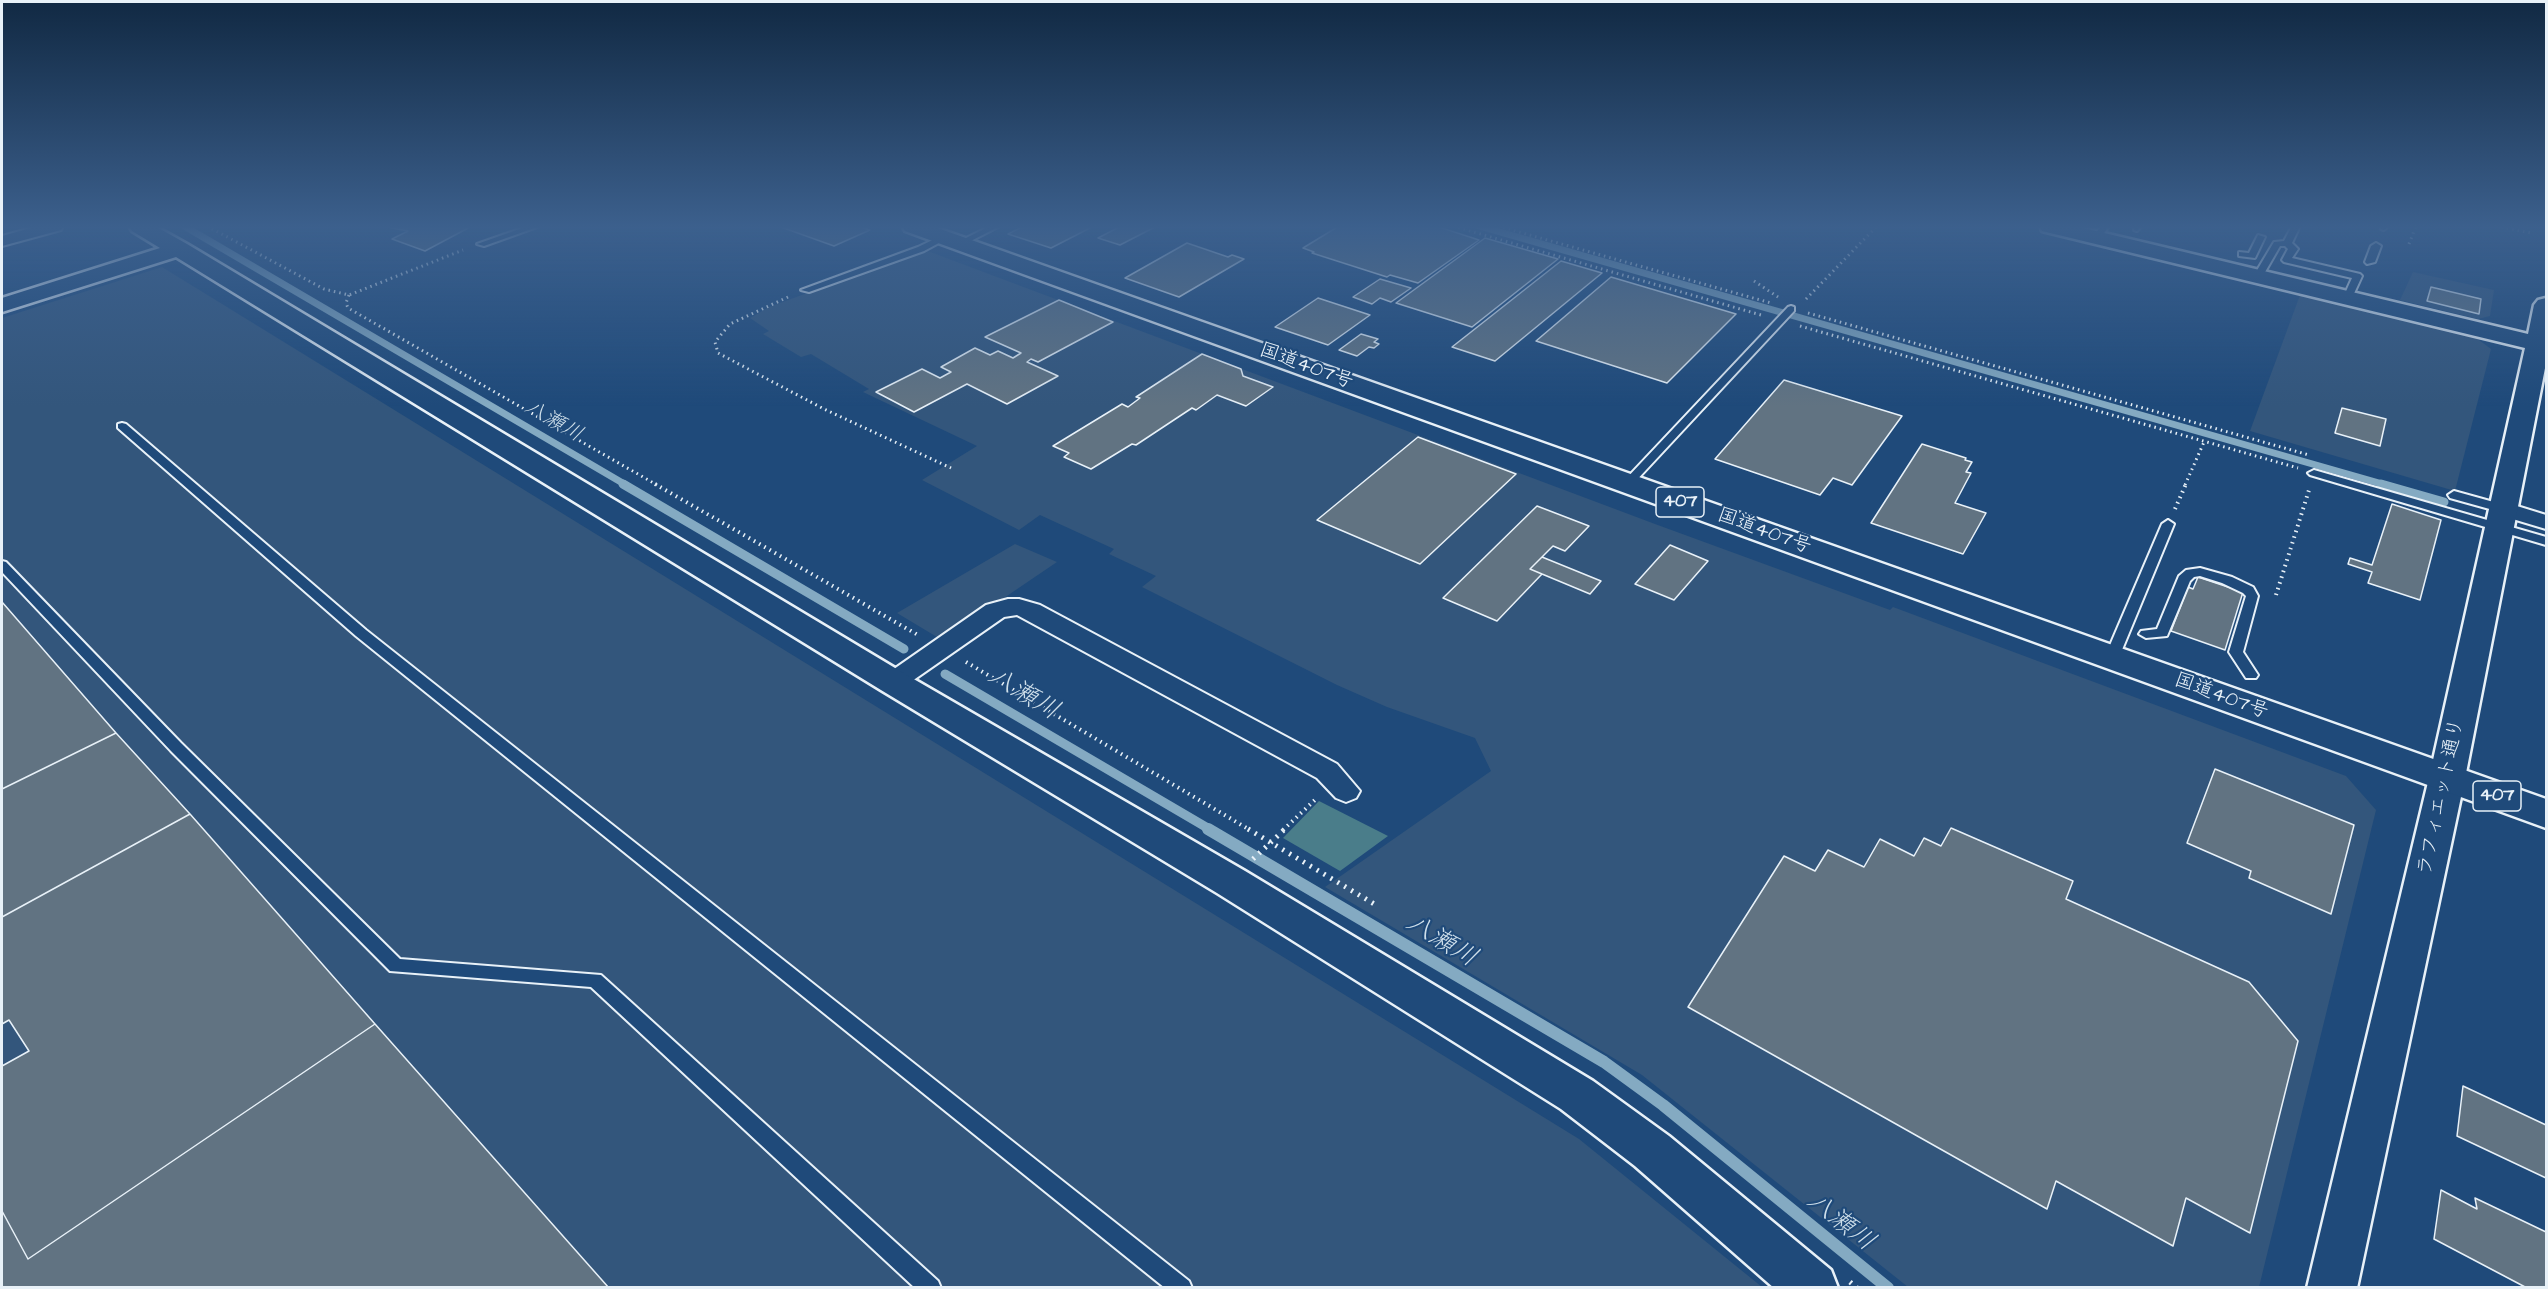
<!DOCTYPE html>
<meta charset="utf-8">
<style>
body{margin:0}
#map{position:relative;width:2548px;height:1289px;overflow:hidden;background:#1f4a7a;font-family:"Architects Daughter",sans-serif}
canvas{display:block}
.frame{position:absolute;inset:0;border:3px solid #e8f1f8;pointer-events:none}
</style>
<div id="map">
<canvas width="2548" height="1289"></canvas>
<div class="frame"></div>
</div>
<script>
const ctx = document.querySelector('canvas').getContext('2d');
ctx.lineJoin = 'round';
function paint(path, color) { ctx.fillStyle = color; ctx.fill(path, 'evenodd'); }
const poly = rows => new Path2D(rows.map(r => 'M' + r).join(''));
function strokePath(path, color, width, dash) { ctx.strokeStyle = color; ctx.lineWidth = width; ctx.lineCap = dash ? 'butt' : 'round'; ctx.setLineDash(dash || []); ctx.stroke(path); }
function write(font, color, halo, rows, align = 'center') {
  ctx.font = font + ' "Architects Daughter","Klee One",sans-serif'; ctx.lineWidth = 4.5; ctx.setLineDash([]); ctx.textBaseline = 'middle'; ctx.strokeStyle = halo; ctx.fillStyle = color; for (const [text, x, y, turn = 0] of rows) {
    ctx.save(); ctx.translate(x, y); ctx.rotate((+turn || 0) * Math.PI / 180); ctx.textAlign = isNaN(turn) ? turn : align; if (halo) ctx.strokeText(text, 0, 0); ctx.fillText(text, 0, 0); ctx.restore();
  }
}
paint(poly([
 [925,250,1655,524,1890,610,1893,607,2346,776,2376,810,2259,1287,1908,1287,1642,1075,1325,887,1491,771,1475,738,1387,707,1337,685,1142,587,1156,576,1109,554,1114,549,1040,515,1019,530,922,480,977,446,863,392,869,389,811,354,801,357,763,334,769,331,750,318,769,307],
 [162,267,1579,1139,1762,1287,2,1287,2,318],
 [2413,272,2494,290,2490,316,2478,319,2400,300],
 [2300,295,2475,337,2491,349,2455,491,2250,431],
 [1015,544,1057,562,942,640,897,613]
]), '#33567c');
paint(poly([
 [1319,801,1388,836,1340,871,1283,838]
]), '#4a7d8a');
strokePath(poly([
 [184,226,626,485],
 [1479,226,2386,485]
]), '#84aac2', 7);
strokePath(poly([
 [623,484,904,649],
 [2381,484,2444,502],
 [945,674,1211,830]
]), '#84aac2', 9);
strokePath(poly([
 [1208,829,1604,1062,1663,1105,1888,1288]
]), '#84aac2', 12);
const building = poly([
 [381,226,472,226,425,251,392,239,408,231,381,226],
 [778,226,858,226,870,230,834,246,778,226],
 [1024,226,1094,226,1051,248,1008,234,1024,226],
 [1121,226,1157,226,1120,245,1098,238,1121,226],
 [1339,226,1436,226,1479,240,1418,283,1390,275,1387,277,1312,253,1314,252,1303,248,1339,226],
 [1485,238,1558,259,1472,327,1396,303,1485,238],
 [1187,243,1228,257,1232,255,1244,259,1179,297,1125,278,1187,243],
 [1561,261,1602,273,1495,361,1452,347,1561,261],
 [1611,277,1736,314,1667,383,1536,341,1611,277],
 [1380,279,1411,288,1391,302,1380,298,1372,304,1353,297,1380,279],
 [2431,287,2481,299,2479,314,2427,301,2431,287],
 [1318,298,1370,315,1328,345,1275,327,1318,298],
 [1059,300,1113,322,1038,362,1031,359,1027,362,1058,376,1007,404,967,384,914,412,876,392,922,369,940,378,951,372,941,367,975,348,990,355,998,351,1013,358,1021,353,985,337,1059,300],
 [1361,334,1378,339,1374,342,1379,344,1374,348,1369,347,1357,356,1339,350,1361,334],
 [1202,354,1241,369,1243,376,1273,387,1246,406,1217,395,1196,410,1192,408,1136,445,1132,444,1091,469,1064,457,1069,453,1053,446,1122,404,1128,407,1140,398,1136,397,1202,354],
 [1784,380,1902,416,1852,485,1833,478,1820,495,1715,459,1784,380],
 [2342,408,2386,419,2380,446,2335,433,2342,408],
 [1418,437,1516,474,1420,564,1317,520,1418,437],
 [1922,444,1966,458,1965,460,1972,462,1966,472,1971,473,1955,503,1986,513,1963,554,1871,523,1922,444],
 [2392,504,2441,520,2420,600,2368,583,2372,572,2348,564,2350,558,2372,565,2392,504],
 [1537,506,1589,526,1565,551,1553,546,1530,569,1542,574,1497,621,1443,598,1537,506],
 [1670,545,1708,561,1674,600,1635,584,1670,545],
 [1542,557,1601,581,1590,594,1530,569,1542,557],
 [2198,577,2243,592,2225,650,2171,631,2188,587,2193,589,2198,577],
 [2,602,116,733,2,789,2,602],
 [116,733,190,814,2,917,2,789,116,733],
 [2215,769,2354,825,2331,914,2249,878,2251,871,2187,843,2215,769],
 [190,814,375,1024,28,1259,2,1211,2,1066,29,1051,9,1020,2,1024,2,917,190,814],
 [1951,828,2073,881,2066,899,2249,982,2298,1041,2250,1233,2186,1198,2173,1246,2056,1181,2047,1209,1688,1007,1784,856,1815,871,1828,850,1864,867,1880,839,1914,856,1924,838,1941,846,1951,828],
 [375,1024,609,1288,2,1288,2,1211,28,1259,375,1024],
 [2463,1086,2546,1125,2546,1178,2457,1136,2463,1086],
 [2441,1190,2477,1209,2475,1198,2546,1232,2546,1288,2527,1288,2434,1239,2441,1190]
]);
paint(building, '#617382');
strokePath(building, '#e8f1f8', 1.5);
const service = poly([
 [528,226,540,226,484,246,477,244,528,226],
 [990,226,1000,226,963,245,956,243,990,226],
 [2101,226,2109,226,2100,239,2094,239,2093,237,2101,226],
 [2134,226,2142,226,2137,231,2134,230,2134,226],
 [2292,226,2300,226,2292,243,2298,249,2292,258,2360,274,2362,276,2351,300,2343,298,2352,278,2284,262,2282,260,2288,249,2285,246,2280,246,2261,279,2255,279,2253,277,2274,242,2284,241,2292,226],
 [2381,226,2389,226,2384,230,2381,229,2381,226],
 [943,235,950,237,924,251,809,292,801,290,918,247,943,235],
 [2258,235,2265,237,2255,258,2239,256,2239,252,2249,253,2258,235],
 [2376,243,2381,246,2375,262,2367,264,2365,262,2371,246,2376,243],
 [1791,306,1794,307,1794,311,1632,485,1624,485,1622,483,1624,481,1788,307,1791,306],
 [122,423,126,424,366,630,1189,1281,1192,1288,1165,1288,356,636,118,428,118,424,122,423],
 [2314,470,2546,537,2546,545,2310,475,2308,473,2314,470],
 [2454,491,2508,506,2510,509,2504,513,2450,498,2448,495,2454,491],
 [2168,520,2174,524,2119,657,2112,662,2107,660,2105,657,2162,524,2168,520],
 [2,561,6,562,181,743,400,959,601,975,938,1281,941,1288,915,1288,591,987,390,971,171,751,2,572,2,561],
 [2200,568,2232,577,2253,587,2258,596,2243,652,2258,675,2256,678,2246,678,2229,652,2246,596,2243,593,2222,583,2200,576,2194,577,2190,581,2167,636,2146,638,2139,634,2141,631,2157,629,2179,576,2186,570,2200,568]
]);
const minor = poly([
 [38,226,63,226,61,230,2,246,2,236,38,226],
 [2504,502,2546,515,2546,529,2496,514,2493,509,2496,504,2504,502],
 [1008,599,1019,599,1040,605,1337,764,1360,791,1356,798,1346,802,1336,798,1317,778,1017,615,1004,617,902,688,893,691,884,688,880,682,884,676,986,605,1008,599]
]);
const tertiary = poly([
 [129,226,155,226,187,244,905,674,1245,871,1593,1081,1669,1136,1831,1270,1838,1288,1774,1288,1635,1166,1561,1109,1217,893,881,690,176,257,2,312,2,298,160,248,132,231,129,226],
 [2040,226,2075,226,2528,334,2534,305,2538,300,2546,298,2546,363,2465,778,2357,1288,2307,1288,2429,778,2525,348,2042,231,2040,226]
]);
const trunk = poly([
 [902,226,932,226,2546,799,2546,828,905,231,902,226]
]);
strokePath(service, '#e8f1f8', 4);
strokePath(minor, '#e8f1f8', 4);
strokePath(tertiary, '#e8f1f8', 5);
strokePath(trunk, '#e8f1f8', 5);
strokePath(poly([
 [207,226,324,289,349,295,463,250],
 [1453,226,1761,315],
 [1498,226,1771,303],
 [2496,226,2532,233],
 [2409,244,2416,226],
 [1754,281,1778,297],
 [349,295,346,303,348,308,657,485],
 [788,297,730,324,715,342,718,353,824,409,951,468],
 [1806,299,1877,226],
 [1808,313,2309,455],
 [1800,326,2298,468],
 [2185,485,2204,442]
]), '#e8f1f8', 3, [1.5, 4]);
strokePath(poly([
 [655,484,918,635],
 [2175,509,2186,484],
 [2276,595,2309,490],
 [966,662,1250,830],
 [1283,830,1317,798]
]), '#e8f1f8', 4, [1.5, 4.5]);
strokePath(poly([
 [1248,829,1376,905],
 [1253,859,1285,829],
 [1850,1282,1857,1288]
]), '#e8f1f8', 5, [2, 6]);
paint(service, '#1f4a7a');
paint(minor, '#1f4a7a');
paint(tertiary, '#1f4a7a');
paint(trunk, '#1f4a7a');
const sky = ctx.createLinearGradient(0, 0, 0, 406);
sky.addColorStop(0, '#112943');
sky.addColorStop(0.56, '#3c608d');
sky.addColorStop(1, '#3c608d00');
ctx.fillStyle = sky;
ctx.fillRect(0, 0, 2548, 406);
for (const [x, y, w] of [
 [1680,502,48],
 [2497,796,48]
]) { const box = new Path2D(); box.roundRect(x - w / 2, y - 15, w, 30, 4.5); ctx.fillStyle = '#1f4a7a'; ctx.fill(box); strokePath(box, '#e8f1f8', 1.5); }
write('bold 18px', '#e8f1f8', null, [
 ["407",1680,502],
 ["407",2497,796]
]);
write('20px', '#e8f1f8', '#1f4a7a', [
 ["国道407号",1306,367,20],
 ["国道407号",1764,532,20],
 ["国道407号",2221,697,20],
 ["ラフィエット通り",2442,797,-78]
]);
write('italic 21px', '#cfdfea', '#1f4a7a', [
 ["八瀬川",553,422,30]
]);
write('italic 26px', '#cfdfea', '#1f4a7a', [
 ["八瀬川",1023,695,31],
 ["八瀬川",1441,942,31],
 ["八瀬川",1840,1223,38]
]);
</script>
